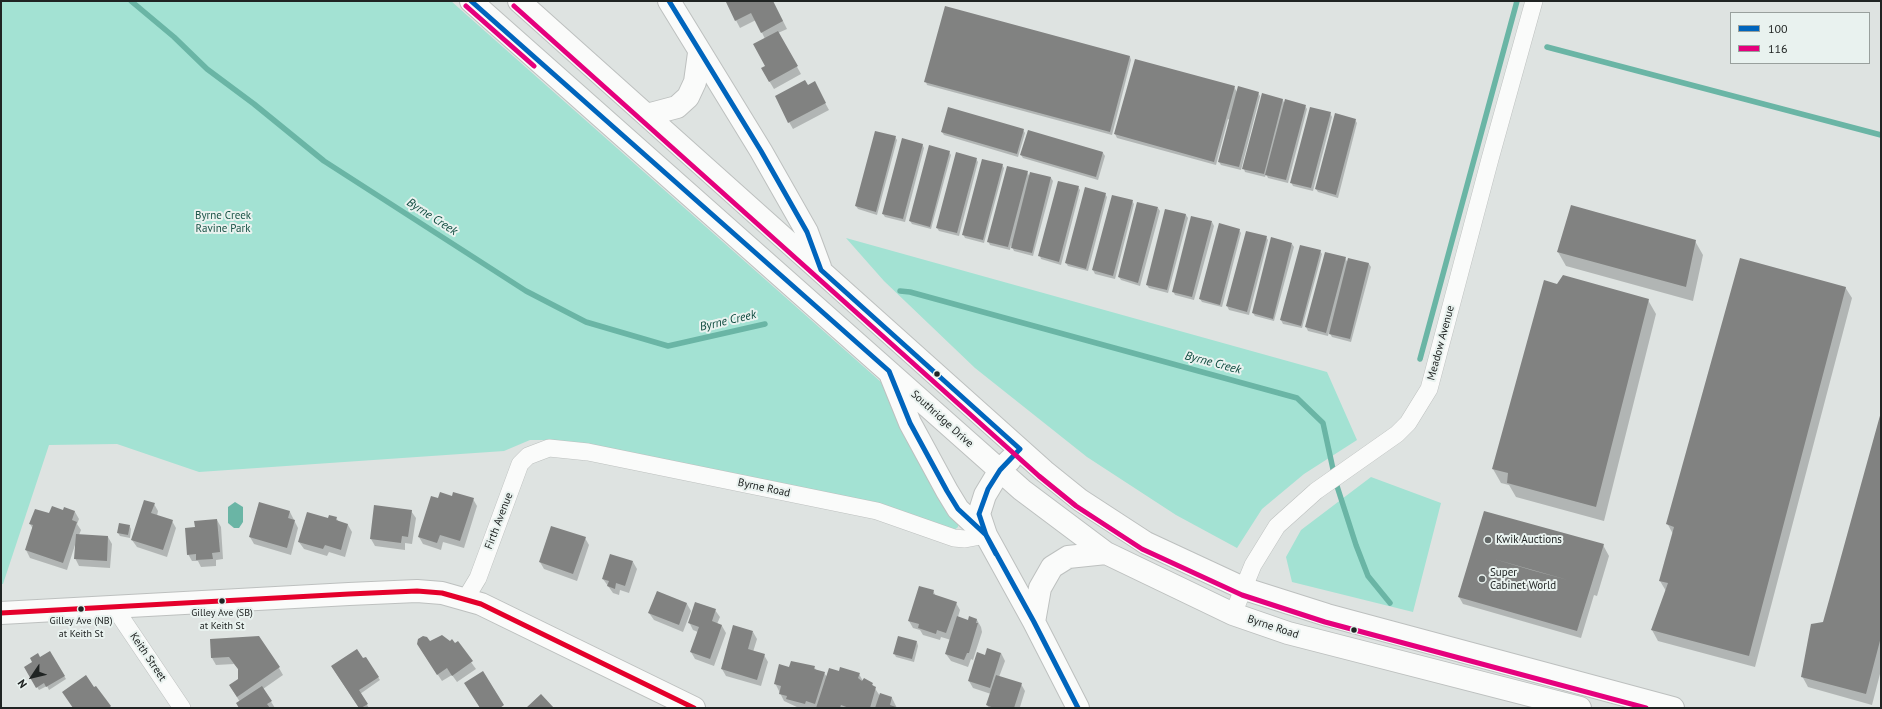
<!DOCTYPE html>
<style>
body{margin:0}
#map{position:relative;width:1882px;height:709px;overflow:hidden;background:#dee3e1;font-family:"PT Sans",sans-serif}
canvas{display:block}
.frame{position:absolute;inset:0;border:2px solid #202423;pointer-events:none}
.legend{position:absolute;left:1730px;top:12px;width:140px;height:52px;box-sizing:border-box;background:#e9f2ef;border:1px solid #99a09d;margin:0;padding:5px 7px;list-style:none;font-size:12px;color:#202423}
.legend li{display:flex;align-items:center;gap:8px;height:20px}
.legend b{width:20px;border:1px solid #99a09d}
.north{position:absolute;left:12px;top:657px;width:40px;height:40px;-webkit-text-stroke:3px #e9f2ef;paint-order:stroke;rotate:235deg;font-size:11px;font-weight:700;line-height:16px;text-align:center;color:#202423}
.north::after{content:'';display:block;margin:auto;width:14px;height:18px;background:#202423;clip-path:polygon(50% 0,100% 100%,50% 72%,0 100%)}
</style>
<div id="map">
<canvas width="1882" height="709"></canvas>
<div class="frame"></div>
<ul class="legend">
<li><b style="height:5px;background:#0065bd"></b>100</li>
<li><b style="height:5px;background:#e5007d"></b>116</li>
</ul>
<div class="north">N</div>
</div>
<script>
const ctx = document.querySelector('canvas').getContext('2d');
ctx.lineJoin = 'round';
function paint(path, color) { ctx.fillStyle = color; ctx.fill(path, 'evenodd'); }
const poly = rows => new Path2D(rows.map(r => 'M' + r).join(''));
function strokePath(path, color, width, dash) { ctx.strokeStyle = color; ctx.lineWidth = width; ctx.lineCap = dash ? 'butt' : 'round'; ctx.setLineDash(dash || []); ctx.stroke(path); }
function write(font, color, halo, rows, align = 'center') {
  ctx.font = font + ' "PT Sans",sans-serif'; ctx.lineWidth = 4; ctx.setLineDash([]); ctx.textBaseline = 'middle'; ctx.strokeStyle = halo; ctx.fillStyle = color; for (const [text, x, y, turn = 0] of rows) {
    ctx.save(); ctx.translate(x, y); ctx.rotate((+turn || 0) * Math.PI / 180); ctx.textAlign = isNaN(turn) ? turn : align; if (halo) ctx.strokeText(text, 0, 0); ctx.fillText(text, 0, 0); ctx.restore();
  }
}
paint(poly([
 [1,1,451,1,881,382,958,524,958,527,953,531,589,444,545,440,530,440,504,451,199,472,117,444,49,445,3,584,1,584],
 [846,238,1327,372,1357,440,1304,474,1262,509,1237,548,1176,515,1087,457,975,368,884,281],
 [1371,477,1441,503,1413,612,1292,582,1286,557,1301,530]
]), '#a3e2d3');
paint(poly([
 [235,502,243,507,243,522,239,528,234,528,228,523,228,507]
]), '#6ab5a5');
paint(poly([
 [730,1,773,1,787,29,778,33,801,74,774,89,762,69,766,67,765,39,756,20,740,28,727,3],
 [1130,57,1131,60,1112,135,927,85,926,82],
 [807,86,818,90,829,110,793,129,789,122],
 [1234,87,1237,92,1258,93,1260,96,1241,170,1221,165,1219,162,1230,120,1228,119,1216,165,1117,138,1115,134],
 [1282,99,1285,104,1305,106,1307,109,1288,183,1268,178,1266,174,1265,177,1245,172,1244,169],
 [1330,113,1332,117,1313,191,1293,186,1291,182],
 [1355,120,1357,123,1338,198,1318,192,1316,189],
 [1023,130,1025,133,1018,157,944,135,942,132],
 [895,137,897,140,877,215,858,209,856,206],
 [922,144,924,148,905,222,885,217,883,214],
 [949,152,951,155,931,229,912,224,910,221],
 [1103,153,1105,156,1098,180,1023,158,1021,155],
 [976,159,978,162,959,236,939,231,937,228],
 [1002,165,1004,168,984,243,965,238,963,234],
 [1027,172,1030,177,1051,178,1053,181,1033,256,1014,251,1011,245,1010,250,990,245,988,241],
 [1078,187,1080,190,1061,265,1041,259,1040,256],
 [1105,194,1107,197,1088,271,1068,266,1066,263],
 [1132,201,1134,204,1115,279,1095,274,1093,270],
 [1158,208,1160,211,1140,286,1121,280,1119,277],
 [1166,210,1186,215,1188,218,1168,293,1149,288,1147,285],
 [1212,222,1214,226,1194,300,1175,295,1173,291],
 [1239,230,1241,233,1222,307,1202,302,1200,299],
 [1266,237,1268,240,1249,315,1229,310,1227,306],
 [1695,241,1703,255,1693,301,1566,266,1558,252],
 [1292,244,1294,247,1274,321,1255,316,1253,313],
 [1320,251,1322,254,1302,328,1283,324,1281,320],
 [1345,258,1348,263,1349,259,1369,264,1371,267,1351,342,1332,337,1329,332,1328,336,1308,331,1306,327],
 [1558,285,1648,300,1656,314,1604,521,1516,497,1509,485,1501,483,1493,469],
 [1845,287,1852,298,1755,667,1658,641,1652,630,1666,591,1660,581,1673,534,1667,523],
 [1881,414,1881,670,1872,705,1808,687,1802,676,1824,623],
 [453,497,473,499,477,506,464,548,443,542,441,550,423,544,419,537,439,499],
 [259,503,290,512,298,528,291,555,254,544,250,537],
 [154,504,158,511,157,516,172,521,176,528,167,557,137,547,132,540],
 [64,509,75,512,79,519,77,524,81,530,79,535,108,537,112,544,110,568,79,566,75,558,75,545,67,570,30,558,26,550,33,529,30,524,50,515,63,511],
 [411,511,416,518,412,544,405,543,405,550,375,546,371,539],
 [336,518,339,522,348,525,352,532,345,557,329,552,327,556,304,549,299,542,329,520],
 [217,520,221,527,223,559,216,560,216,566,201,567,198,561,192,561,188,554,196,528],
 [129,525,131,529,130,538,120,536,118,533],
 [585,538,589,545,577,581,544,569,540,562],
 [1603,545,1609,556,1597,596,1594,595,1581,638,1463,604,1459,597,1474,553],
 [633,562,637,569,629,593,620,590,619,595,613,593,603,579],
 [933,591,936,596,956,603,960,610,958,617,969,621,970,618,977,620,981,627,982,632,973,660,971,659,968,667,951,661,946,654,951,640,941,637,940,640,923,635,920,630,913,628,909,621],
 [657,592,687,604,691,611,683,632,654,620,649,613],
 [715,610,720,617,717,624,722,626,726,633,714,666,695,659,691,652,698,632,693,630,689,622],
 [753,632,757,639,753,652,764,655,768,662,761,686,726,676,722,669],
 [211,640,279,668,283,675,263,689,275,708,240,708,240,702,230,686,239,680,239,670,234,664,216,665,212,658],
 [430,642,455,645,457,643,476,669,457,682,452,675,442,681,422,651],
 [917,642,918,646,914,662,896,657,894,653],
 [50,653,66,679,49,690,47,686,39,690,25,668],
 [1001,653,1005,661,999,677,1021,684,1025,691,1020,707,1022,708,989,708,987,705,991,694,973,688,969,681,985,656],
 [365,658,380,680,360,694,369,708,359,708,334,670],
 [814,667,817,671,824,673,827,677,840,672,859,674,863,681,872,684,880,696,892,698,897,708,799,708,784,701,775,683,790,668]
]), '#0003');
strokePath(poly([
 [131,1,174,37,207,69,254,104,324,161,526,291,586,322,668,346,765,324],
 [1547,47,1881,135],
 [900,291,910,292,1297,398,1323,423,1336,483,1356,545,1368,576,1390,603],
 [1420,359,1517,1]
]), '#6ab5a5', 5.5);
paint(poly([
 [728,1,773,1,783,21,761,33,751,13,735,21,726,2],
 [945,6,1130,56,1110,132,924,82],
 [778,31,798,66,769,82,761,68,765,66,753,44],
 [1135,59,1235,86,1214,162,1114,134],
 [805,80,808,85,815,81,826,103,788,123,775,96],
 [1238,86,1259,92,1239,167,1218,162],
 [1262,93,1283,99,1264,174,1242,169],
 [1285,99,1306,105,1286,180,1265,175],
 [948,107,1024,129,1017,154,941,132],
 [1310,107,1331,112,1311,188,1290,183],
 [1335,113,1356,119,1336,195,1315,189],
 [1028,130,1103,152,1096,177,1020,155],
 [875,131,896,136,876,212,855,206],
 [902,138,923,144,903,219,882,214],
 [929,145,950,151,930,227,909,221],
 [956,152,977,158,957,233,936,228],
 [982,159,1003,164,983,240,962,235],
 [1007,166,1028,171,1008,247,987,242],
 [1030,172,1051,177,1032,253,1011,248],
 [1058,181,1079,186,1059,262,1038,256],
 [1085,187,1106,193,1086,269,1065,263],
 [1112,195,1133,200,1113,276,1092,270],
 [1137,202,1158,207,1138,283,1118,277],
 [1571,205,1696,240,1686,287,1557,252],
 [1165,209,1186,214,1167,290,1146,285],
 [1191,216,1212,221,1192,297,1172,292],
 [1219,223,1240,229,1220,305,1199,299],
 [1246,231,1267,236,1247,312,1226,306],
 [1271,237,1292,243,1273,319,1252,313],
 [1300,245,1321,250,1301,326,1280,320],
 [1325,252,1346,257,1326,333,1305,327],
 [1348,258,1369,263,1350,339,1329,334],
 [1740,258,1846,287,1749,656,1651,630,1668,583,1659,581,1674,527,1666,524],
 [1563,275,1649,299,1596,507,1507,483,1508,473,1492,469,1544,280,1557,284],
 [1881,412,1881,637,1866,694,1801,677,1811,624,1823,622],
 [440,492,452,496,453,492,474,498,460,541,440,535,437,543,418,537,431,496,438,498],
 [144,500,155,503,151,513,173,520,163,550,131,540],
 [259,502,290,511,288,518,295,520,287,548,249,537],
 [374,505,412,510,408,537,402,536,401,543,370,539],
 [52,506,63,510,64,507,75,511,72,520,77,522,63,563,25,550,33,525,29,524,35,509,49,513],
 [1484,511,1604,544,1577,631,1458,597],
 [1494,559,1568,580,1531,570],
 [307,512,328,518,329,515,337,517,336,520,348,524,341,550,325,545,323,549,298,542],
 [217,519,220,552,212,553,213,559,196,560,196,554,187,555,185,528,195,527,194,521],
 [119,523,130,525,128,535,117,533],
 [551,526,586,537,573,574,539,562],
 [76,534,108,536,107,561,74,559],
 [610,554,633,561,625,586,616,583,615,589,607,586,609,581,602,579],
 [919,586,934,590,933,594,957,602,946,633,937,630,936,634,918,628,919,624,908,621],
 [657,591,687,603,679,625,648,613],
 [695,602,716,609,712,621,722,625,710,659,690,652,699,627,688,623],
 [957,616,968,620,969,616,977,619,976,623,978,623,969,653,967,653,964,660,945,654],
 [733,625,753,631,748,649,765,654,757,680,721,669],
 [442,635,450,641,452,639,455,643,458,641,473,661,452,676,447,668,437,675,417,644,418,639,423,636,427,637,430,641],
 [259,636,280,667,237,697,229,685,238,679,238,669,229,657,211,658,210,639],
 [898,636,917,641,912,659,893,654],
 [987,648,1001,653,990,688,968,681,977,652,985,655],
 [357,649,363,658,366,657,379,677,359,690,368,704,361,708,359,708,331,666],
 [50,651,65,676,46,687,44,683,36,688,24,667,32,662,30,658,38,653,40,657],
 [791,661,815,666,814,669,825,672,815,704,806,701,805,704,786,699,787,696,779,694,781,686,774,684,779,664,789,667],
 [840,667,860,673,858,678,862,681,864,678,873,683,872,685,876,687,870,708,849,708,841,705,840,708,816,708,829,668,839,671],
 [483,671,504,705,500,708,480,708,464,683],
 [86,675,94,687,96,686,111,706,109,708,73,708,62,692],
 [996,675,1022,683,1014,708,994,708,986,705],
 [262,686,272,701,267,704,270,708,239,708,236,703],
 [880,693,892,697,890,705,899,708,875,708],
 [541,694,554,708,526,708]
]), '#818281');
const street = poly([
 [466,598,478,578,520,464,528,456,549,448,588,452,877,511,954,538,965,539,986,535],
 [114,607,182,708],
 [1233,614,1253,565,1277,526,1316,491,1397,434,1408,423,1429,389,1490,159,1534,1]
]);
const secondary = poly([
 [471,1,1022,490,1106,553,1233,614,1288,633,1580,708],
 [519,1,1044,471,1080,500,1146,543,1245,589,1327,615,1673,708],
 [669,1,761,151,807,232,820,267],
 [647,115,677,107,688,97,695,82,699,53],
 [891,376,910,423,947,491,958,509,986,535],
 [1010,460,1000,470,985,495,979,514,986,535,1034,622,1078,708],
 [1,613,349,594,417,591,442,593,481,604,694,708],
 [1034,622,1040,588,1052,567,1068,557,1106,553]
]);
strokePath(street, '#bdc0bf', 18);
strokePath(secondary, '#bdc0bf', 24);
strokePath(street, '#fafbfa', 17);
strokePath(secondary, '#fafbfa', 22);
strokePath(poly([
 [471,1,889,371,910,423,947,491,958,509,986,535,1034,622,1078,708],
 [669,1,761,151,807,232,821,270,1020,449],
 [996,554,986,535,979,514,988,489,1000,470,1020,449]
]), '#0065bd', 5);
strokePath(poly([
 [466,6,534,66],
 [514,6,1039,476,1076,506,1142,549,1242,595,1325,622,1646,708]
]), '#e5007d', 5);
strokePath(poly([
 [1,613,349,594,417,591,442,593,481,604,694,708]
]), '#e4002b', 5);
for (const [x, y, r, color] of [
 [937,374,3.5,"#202423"],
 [1488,540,4,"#626766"],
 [1482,579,4,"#626766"],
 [222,601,3.5,"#202423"],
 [81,609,3.5,"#202423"],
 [1354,630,3.5,"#202423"]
]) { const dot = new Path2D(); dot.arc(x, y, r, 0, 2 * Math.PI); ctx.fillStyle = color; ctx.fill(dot); strokePath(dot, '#e9f2ef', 1.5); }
write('10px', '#202423', '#e9f2ef', [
 ["Gilley Ave (SB)",222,613],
 ["at Keith St",222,626],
 ["Gilley Ave (NB)",81,621],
 ["at Keith St",81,634]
]);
write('11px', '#1a5346', '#e9f2ef', [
 ["Byrne Creek",223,216],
 ["Ravine Park",223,229]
]);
write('11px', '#202423', '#e9f2ef', [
 ["Meadow Avenue",1441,343,-75],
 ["Southridge Drive",942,419,42],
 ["Byrne Road",764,488,12],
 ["Firth Avenue",499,521,-69],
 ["Byrne Road",1273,627,18],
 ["Keith Street",148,657,56]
]);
write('11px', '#202423', '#e9f2ef', [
 ["Kwik Auctions",1496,540],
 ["Super",1490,573],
 ["Cabinet World",1490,586]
], 'left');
write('italic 12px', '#0d493d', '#e9f2ef', [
 ["Byrne Creek",432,217,33],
 ["Byrne Creek",728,321,-13],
 ["Byrne Creek",1213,363,15]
]);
</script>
